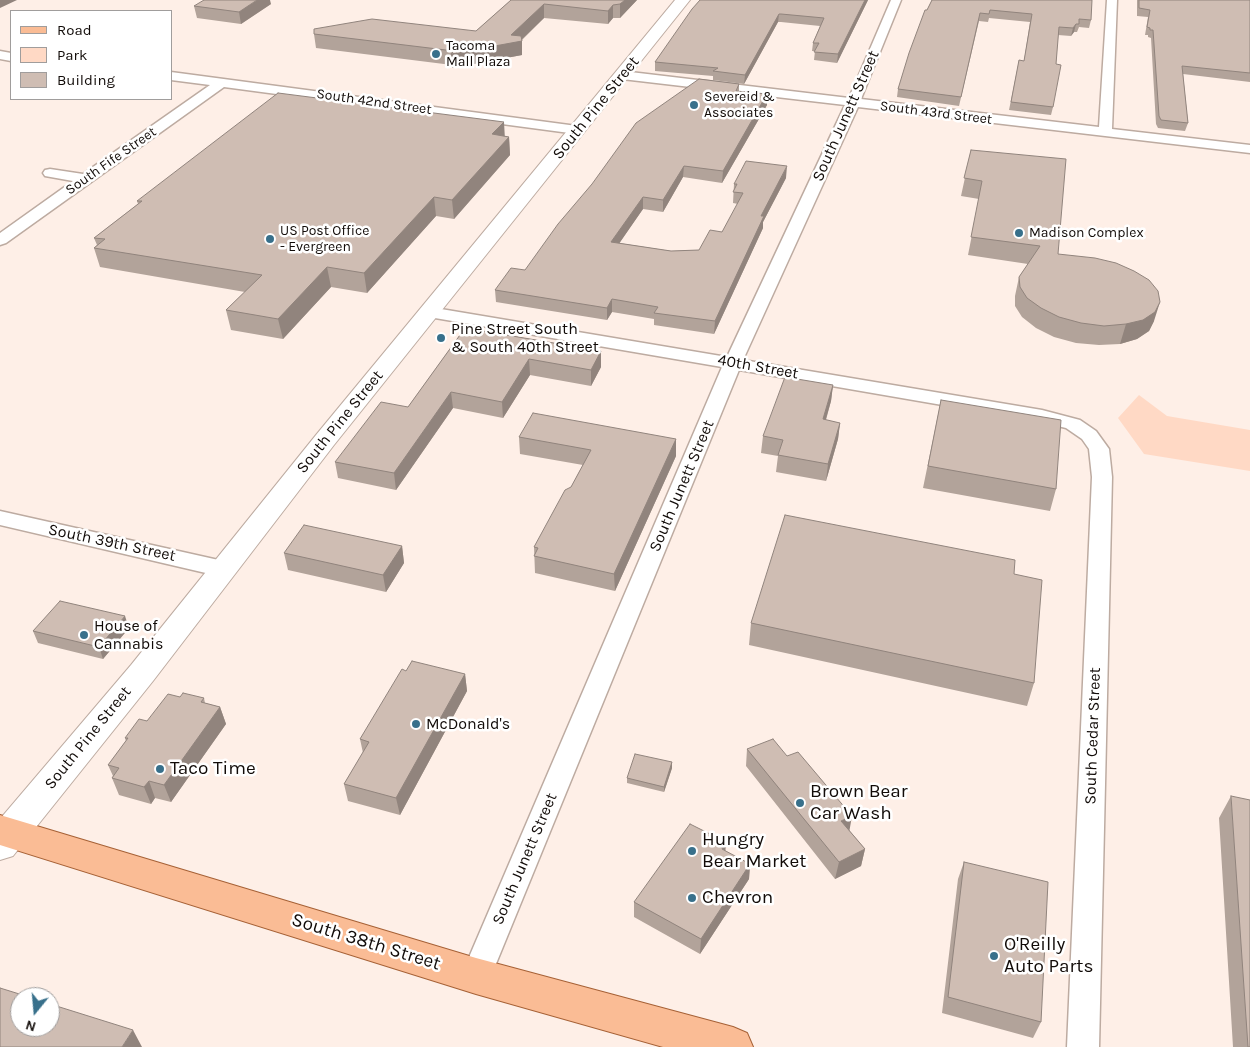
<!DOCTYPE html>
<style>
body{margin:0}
#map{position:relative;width:1250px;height:1047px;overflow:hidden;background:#feefe7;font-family:Karla,sans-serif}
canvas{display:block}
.legend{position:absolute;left:10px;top:10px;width:162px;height:90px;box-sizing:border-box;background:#fff;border:1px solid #a09d9c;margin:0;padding:6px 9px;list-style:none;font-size:15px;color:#110b08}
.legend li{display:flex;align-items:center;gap:10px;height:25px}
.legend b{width:25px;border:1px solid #a09d9c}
.north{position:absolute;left:10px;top:987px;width:50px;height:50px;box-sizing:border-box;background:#fff;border:1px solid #a09d9c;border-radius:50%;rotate:197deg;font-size:14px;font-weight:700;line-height:20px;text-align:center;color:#110b08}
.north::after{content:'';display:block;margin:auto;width:18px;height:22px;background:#38708b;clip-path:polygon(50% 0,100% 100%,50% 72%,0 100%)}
</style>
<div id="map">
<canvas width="1250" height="1047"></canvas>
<ul class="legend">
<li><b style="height:6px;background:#fabc95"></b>Road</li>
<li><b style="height:14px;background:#ffd9c5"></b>Park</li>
<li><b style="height:14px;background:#cfbdb3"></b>Building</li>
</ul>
<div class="north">N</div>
</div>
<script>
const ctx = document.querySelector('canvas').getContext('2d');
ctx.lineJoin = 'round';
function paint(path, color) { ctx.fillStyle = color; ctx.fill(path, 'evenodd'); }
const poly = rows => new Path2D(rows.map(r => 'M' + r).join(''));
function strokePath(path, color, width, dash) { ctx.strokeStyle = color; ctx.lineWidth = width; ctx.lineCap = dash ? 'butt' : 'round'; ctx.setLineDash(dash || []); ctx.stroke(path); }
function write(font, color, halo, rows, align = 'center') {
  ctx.font = font + ' Karla,sans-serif'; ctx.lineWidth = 5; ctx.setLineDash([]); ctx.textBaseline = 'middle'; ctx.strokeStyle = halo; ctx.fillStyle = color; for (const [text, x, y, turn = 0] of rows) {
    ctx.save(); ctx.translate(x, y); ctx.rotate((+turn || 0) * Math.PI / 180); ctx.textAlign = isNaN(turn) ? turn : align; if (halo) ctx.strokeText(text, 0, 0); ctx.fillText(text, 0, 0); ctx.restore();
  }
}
paint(poly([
 [1139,395,1167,416,1250,430,1250,471,1144,454,1118,418]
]), '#ffd9c5');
const street = poly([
 [891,0,901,0,861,99,1099,127,1107,0,1117,0,1112,129,1250,145,1250,153,858,107,743,360,1042,410,1080,420,1096,431,1109,449,1112,477,1099,1047,1067,1047,1092,477,1089,449,1082,439,1066,428,1041,422,739,370,491,976,487,986,476,990,465,986,461,976,722,367,429,317,423,316,420,312,423,308,429,307,727,357,845,105,622,79,616,75,622,71,849,98,891,0],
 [0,51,11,53,11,61,0,59,0,51],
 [171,72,577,126,584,130,577,134,224,87,6,243,0,245,0,233,73,181,45,176,43,173,45,170,50,169,83,174,210,85,171,80,171,72],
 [0,511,223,561,231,564,234,569,231,574,223,577,0,525,0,511]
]);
const secondary = poly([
 [675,0,690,0,334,445,153,681,13,856,0,860,0,819,131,665,316,435,675,0]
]);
const primary = poly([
 [0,815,476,958,733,1027,747,1033,753,1047,663,1047,476,994,0,845,0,815]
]);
strokePath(street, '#bdaba1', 3);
strokePath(secondary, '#bdaba1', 2);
strokePath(primary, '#a66136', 2);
paint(street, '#fff');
paint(secondary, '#fff');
paint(primary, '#fabc95');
paint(poly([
 [511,0,637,0,620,18,613,18,608,24,544,18,522,40,522,55,452,68,452,65,316,48,314,34,476,31],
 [700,0,868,0,837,63,814,60,815,51,812,51,813,43,820,26,781,22,778,22,744,84,713,80,713,76,655,71,655,62],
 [932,0,1091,20,1089,28,1079,27,1077,32,1074,32,1071,36,1058,35,1053,107,1051,115,1009,110,1019,60,1024,61,1030,22,989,18,988,22,979,21,959,106,897,97,898,89,927,10],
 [1137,0,1250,0,1250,82,1183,74,1188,123,1185,131,1158,128,1156,124,1151,38,1148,37,1148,35,1145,35,1148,17,1137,16],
 [271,4,241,24,197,18,194,6],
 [739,84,739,91,767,94,767,105,722,183,683,177,663,212,643,209,619,243,671,251,699,250,722,232,738,204,733,203,734,184,786,178,763,222,763,228,714,334,654,325,654,319,612,312,607,320,496,302,495,290,525,270],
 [504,122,504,136,509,137,510,155,454,219,436,216,367,293,331,287,283,339,231,330,226,310,245,292,100,267,94,248,97,245,94,238,138,204,137,201],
 [971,150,1058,254,1154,321,1149,331,1137,339,1120,344,1099,345,1076,343,1054,337,1036,328,1022,317,1015,306,1015,296,1019,277,1028,264,968,255,979,199,961,196],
 [465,328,601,351,601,367,591,386,530,375,503,418,453,408,396,490,338,478,335,462,408,407],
 [833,385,831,401,826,420,840,423,838,439,826,481,776,472,778,456,761,453,763,436],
 [941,400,1056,489,1050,511,923,488],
 [519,437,676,439,676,456,615,591,535,573,534,547,571,487,583,465,520,454],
 [402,546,404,563,386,592,288,570,284,553],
 [1014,574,1034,683,1027,706,749,645,751,623],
 [129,628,103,659,38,643,33,631],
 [406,671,465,674,467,691,400,815,348,801,344,784,363,753,360,739],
 [180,697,204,698,205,703,220,707,226,724,171,802,155,798,151,804,119,795,112,778,113,776,108,765,126,741,125,738],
 [747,749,849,830,865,849,861,866,835,879,746,766],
 [672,762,672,768,664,792,627,783,627,778],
 [1231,796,1250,1047,1233,1047,1219,818],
 [725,851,750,864,749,879,700,954,634,917,634,902],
 [964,862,1041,1022,1033,1038,942,1013,958,879]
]), '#b2a39a');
paint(poly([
 [0,0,17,0,0,8],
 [257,0,270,0,271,4,241,24,239,12],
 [625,0,637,0,620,18,620,4],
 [865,0,868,0,837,63,838,54],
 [544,4,544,18,520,41,522,41,522,55,452,68,451,54,511,35],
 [613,5,613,18,608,24,608,11],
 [779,14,778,22,744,84,745,75],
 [1076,24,1074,32,1071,36,1073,28],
 [767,94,767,105,722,183,723,171],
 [504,122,505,140,492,134],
 [509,137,510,155,454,219,452,200],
 [684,166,683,177,663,212,663,200],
 [787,166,786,178,763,222,763,228,714,334,715,321,761,216],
 [434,197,436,216,367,293,364,273],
 [643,197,643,209,612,254,611,242],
 [327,267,331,287,283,339,278,319],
 [612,299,612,312,607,320,607,308],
 [1160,302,1154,321,1149,331,1137,339,1120,344,1126,324],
 [601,351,601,367,591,386,591,370],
 [529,359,530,375,503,418,502,402],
 [833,385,831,401,821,436,823,419],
 [451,392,453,408,396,490,394,473],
 [840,423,838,439,826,481,828,464],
 [676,439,676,456,615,591,614,574],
 [402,546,404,563,386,592,383,575],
 [125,616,129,628,103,659,99,647],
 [465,674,467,691,400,815,396,798],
 [220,707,226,724,171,802,164,785],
 [672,762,672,768,664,792,664,787],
 [149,781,155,798,151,804,144,787],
 [852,816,849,833,841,821],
 [726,842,725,858,722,849],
 [865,849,861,866,835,879,839,862],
 [750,864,749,879,700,954,701,939],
 [133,1030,142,1047,122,1047]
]), '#91847d');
const building = poly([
 [204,0,257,0,239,12,194,6,204,0],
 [511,0,625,0,620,4,613,5,608,11,544,4,511,35,521,36,522,41,451,54,454,51,314,34,314,29,372,19,476,31,511,0],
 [700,0,865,0,838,54,814,52,819,43,813,43,824,18,781,14,779,14,745,75,713,71,718,68,655,62,692,9,700,0],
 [932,0,1092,0,1091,20,1079,19,1079,24,1076,24,1073,28,1059,27,1056,64,1061,65,1053,107,1011,102,1019,60,1024,61,1032,14,990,10,989,14,980,13,961,97,898,89,909,53,925,10,927,10,932,0],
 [1139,0,1250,0,1250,73,1182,66,1188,123,1161,120,1159,116,1153,30,1150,30,1150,28,1147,27,1150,10,1139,8,1139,0],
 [699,79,739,84,736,91,767,94,723,171,684,166,663,200,643,197,611,242,671,251,699,250,710,230,722,232,743,193,733,192,737,184,734,184,746,161,787,166,761,216,764,216,715,321,654,313,658,307,612,299,607,308,495,290,511,268,525,270,558,224,592,184,636,123,699,79],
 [278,93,504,122,492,134,509,137,452,200,434,197,364,273,327,267,278,319,226,310,262,275,94,248,105,239,94,238,142,201,137,201,278,93],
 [971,150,1066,159,1058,254,1095,258,1116,263,1134,271,1149,280,1158,291,1160,302,1155,312,1143,320,1126,324,1104,326,1081,323,1059,317,1041,308,1027,298,1020,287,1019,277,1040,246,971,237,982,181,964,178,971,150],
 [465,328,601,351,591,370,529,359,502,402,451,392,394,473,335,462,381,402,408,407,465,328],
 [785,377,833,385,823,419,840,423,828,464,778,455,783,440,763,436,785,377],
 [941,400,1061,420,1056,489,928,466,941,400],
 [533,413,676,439,614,574,534,556,538,548,534,547,565,490,571,487,591,450,519,437,533,413],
 [785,515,1015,560,1014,574,1042,580,1034,683,751,623,785,515],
 [304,525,402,546,383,575,284,553,304,525],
 [60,601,125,616,99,647,33,631,60,601],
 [412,661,465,674,396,798,344,784,369,742,360,739,402,669,406,671,412,661],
 [183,693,204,698,201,702,220,707,164,785,149,781,144,787,112,778,119,768,108,765,128,738,125,738,139,719,147,721,168,694,180,697,183,693],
 [773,739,787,756,798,752,852,816,841,821,865,849,839,862,747,749,773,739],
 [635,754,672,762,664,787,627,778,635,754],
 [1231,796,1250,800,1250,1047,1248,1047,1231,796],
 [690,824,726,842,722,849,750,864,701,939,634,902,690,824],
 [964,862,1048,882,1041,1022,948,997,964,862],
 [0,988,29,997,20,997,20,1027,50,1027,50,1004,133,1030,122,1047,0,1047,0,988]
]);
paint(building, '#cfbdb3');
strokePath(building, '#91847d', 1);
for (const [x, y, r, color] of [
 [436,54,5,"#38708b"],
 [694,105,5,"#38708b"],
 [1019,233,5,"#38708b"],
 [270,239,5,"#38708b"],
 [441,338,5,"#38708b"],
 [84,635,5,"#38708b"],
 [416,724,5,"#38708b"],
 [160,769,5,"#38708b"],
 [800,803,5,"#38708b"],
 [692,851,5,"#38708b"],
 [692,898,5,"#38708b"],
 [994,956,5,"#38708b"]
]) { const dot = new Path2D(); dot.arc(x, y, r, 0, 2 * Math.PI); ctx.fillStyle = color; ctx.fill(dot); strokePath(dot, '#fff', 2); }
write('14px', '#110b08', '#fff', [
 ["Tacoma",446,46],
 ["Mall Plaza",446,62],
 ["Severeid &",704,97],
 ["Associates",704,113],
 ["US Post Office",280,231],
 ["- Evergreen",280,247],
 ["Madison Complex",1029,233]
], 'left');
write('14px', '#110b08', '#fff', [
 ["South 42nd Street",374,102,8],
 ["South 43rd Street",936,113,7],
 ["South Fife Street",111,161,-35]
]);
write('16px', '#110b08', '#fff', [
 ["South Pine Street",596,108,-51],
 ["South Junett Street",846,116,-66],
 ["40th Street",758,367,10],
 ["South Pine Street",340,422,-51],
 ["South Junett Street",682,486,-67],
 ["South 39th Street",112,543,12],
 ["South Cedar Street",1093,736,-88],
 ["South Pine Street",88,738,-51],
 ["South Junett Street",525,859,-67]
]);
write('16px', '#110b08', '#fff', [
 ["Pine Street South",451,329],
 ["& South 40th Street",451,347],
 ["House of",94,626],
 ["Cannabis",94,644],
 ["McDonald's",426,724]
], 'left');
write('19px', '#110b08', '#fff', [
 ["Taco Time",170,769],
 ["Brown Bear",810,792],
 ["Car Wash",810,814],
 ["Hungry",702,840],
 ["Bear Market",702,862],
 ["Chevron",702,898],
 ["O'Reilly",1004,945],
 ["Auto Parts",1004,967]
], 'left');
write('19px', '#110b08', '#fff', [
 ["South 38th Street",366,942,17]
]);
</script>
